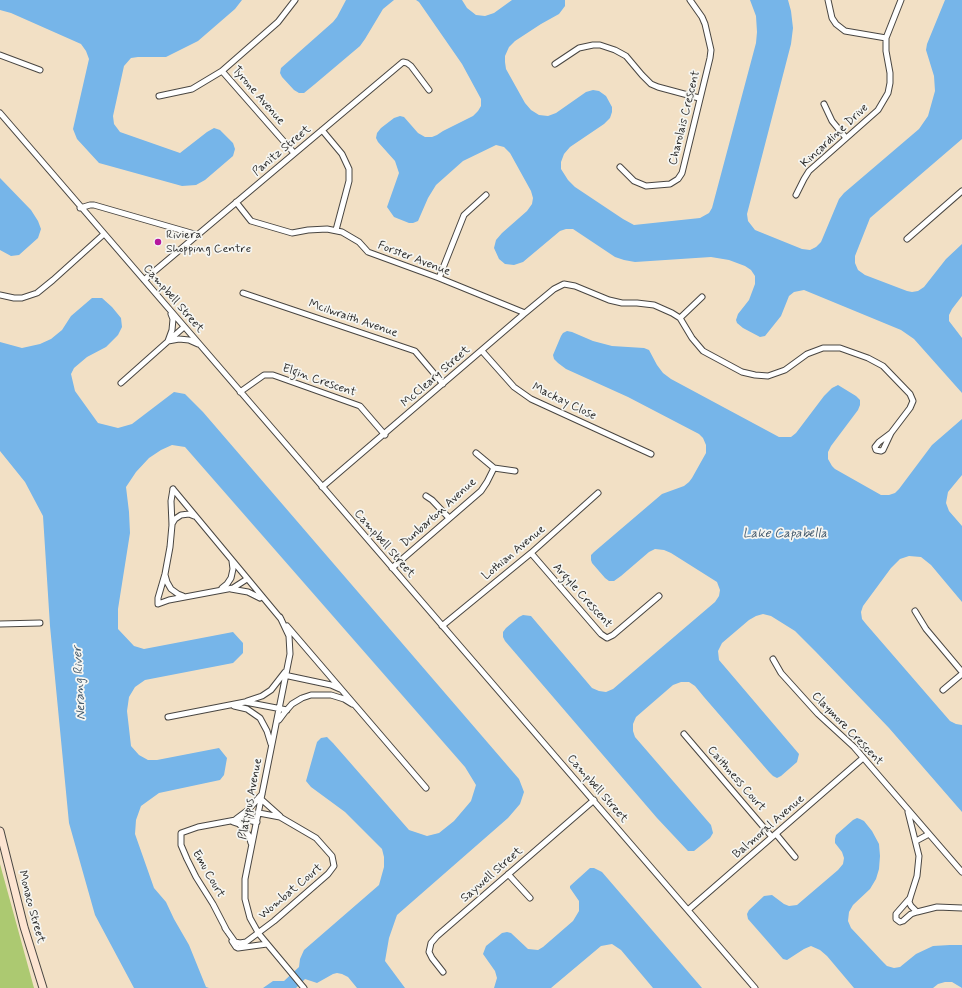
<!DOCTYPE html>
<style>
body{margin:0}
canvas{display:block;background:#f2e0c5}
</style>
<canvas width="962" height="988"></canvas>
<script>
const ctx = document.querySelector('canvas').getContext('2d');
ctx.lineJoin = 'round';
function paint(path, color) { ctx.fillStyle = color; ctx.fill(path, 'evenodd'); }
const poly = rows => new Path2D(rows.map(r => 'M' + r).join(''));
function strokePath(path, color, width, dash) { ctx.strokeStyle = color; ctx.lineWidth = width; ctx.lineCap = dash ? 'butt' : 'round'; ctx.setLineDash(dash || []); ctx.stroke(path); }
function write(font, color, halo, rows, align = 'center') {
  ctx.font = font + ' Mynerve,sans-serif'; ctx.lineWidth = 3.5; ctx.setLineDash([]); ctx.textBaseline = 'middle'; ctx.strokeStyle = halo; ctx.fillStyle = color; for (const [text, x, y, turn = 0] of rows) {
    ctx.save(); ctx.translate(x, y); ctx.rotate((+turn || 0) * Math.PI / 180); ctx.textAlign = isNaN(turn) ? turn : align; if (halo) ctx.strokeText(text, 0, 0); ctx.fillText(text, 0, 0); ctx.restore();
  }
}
paint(poly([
 [0,864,34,988,0,988]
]), '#acc971');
paint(poly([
 [0,0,242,0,235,9,198,41,166,57,138,57,131,58,124,66,113,116,114,124,120,132,180,153,207,132,214,128,220,130,233,143,235,149,233,156,205,180,196,185,182,186,99,163,77,139,73,129,89,59,86,51,81,44,11,13,0,10],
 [346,0,394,0,383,9,365,39,360,46,315,84,304,93,299,93,294,90,282,77,280,73,281,68,333,22,337,17],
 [416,0,462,0,467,8,476,15,485,16,494,13,512,0,565,0,565,6,559,14,541,24,515,41,509,47,505,56,505,62,506,69,525,103,531,110,539,115,548,116,556,113,586,92,593,90,599,91,606,96,612,107,612,112,610,118,604,124,570,147,564,154,561,162,561,169,568,180,575,187,623,219,634,225,700,218,709,213,712,208,756,43,757,32,756,16,750,0,788,0,791,11,793,28,791,44,747,214,748,221,755,230,802,249,810,250,816,247,821,242,839,199,844,193,919,129,928,116,935,91,934,76,926,50,927,44,945,0,962,0,962,139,870,218,855,256,855,263,858,270,865,275,907,291,912,292,918,291,924,287,946,259,962,244,962,296,952,309,949,315,949,321,962,338,962,393,914,339,901,330,804,290,794,292,789,296,781,316,765,336,760,337,743,328,737,323,736,320,738,314,749,300,755,284,755,276,751,270,745,266,729,260,711,257,635,262,624,260,615,257,573,229,566,229,560,231,523,262,514,265,505,264,499,259,494,248,496,240,502,233,527,211,532,204,533,198,531,191,510,153,504,147,496,145,463,161,436,185,428,198,418,221,413,223,409,223,394,217,387,207,399,173,395,161,378,142,376,138,377,133,381,128,394,118,400,116,404,117,418,133,425,137,432,137,437,135,443,131,473,116,478,111,481,106,481,99,462,64,419,2],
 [0,178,31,210,38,221,41,229,38,238,19,255,11,256,0,250],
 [92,298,102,298,112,307,121,318,122,327,118,335,106,347,87,357,74,368,71,374,75,391,98,423,118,428,132,424,174,392,185,394,203,412,519,779,524,792,520,804,508,818,397,915,389,938,385,961,405,988,357,988,348,977,342,974,337,973,333,974,317,983,305,979,296,988,263,988,273,981,284,981,299,967,300,959,304,950,379,885,384,867,384,857,382,849,345,812,311,787,306,781,317,742,321,738,327,737,333,743,409,830,427,836,439,833,454,821,471,801,476,785,465,767,185,447,172,445,161,450,149,458,136,472,126,487,129,512,130,533,118,609,118,629,134,646,144,649,233,632,243,643,243,653,233,663,145,680,135,687,129,697,127,711,131,746,139,755,148,760,157,760,219,748,227,758,224,775,220,780,159,793,141,806,136,820,135,834,154,888,166,902,174,919,189,945,206,987,209,988,134,988,95,915,69,823,50,626,43,516,25,482,0,451,0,342,22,348,40,344,51,339,62,330,71,316],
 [567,331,572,332,593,341,612,346,644,348,649,350,657,365,663,373,671,379,779,437,791,437,796,433,824,396,832,388,838,385,856,396,860,400,860,405,858,410,831,446,828,452,828,459,832,466,835,469,881,495,889,495,895,493,899,489,932,445,962,419,962,475,948,492,946,503,949,511,962,526,962,602,931,565,921,557,909,556,900,559,891,568,863,606,861,612,862,619,866,624,950,721,956,724,962,725,962,812,889,728,816,652,795,631,771,616,763,614,756,616,749,620,722,643,718,651,719,660,799,754,797,762,781,776,777,778,773,776,769,772,704,697,695,686,689,682,681,682,673,685,636,717,633,724,633,731,635,737,711,825,713,833,710,838,694,851,688,851,657,818,505,641,503,637,503,632,506,628,519,617,523,615,531,616,592,688,599,691,606,692,613,689,715,602,719,596,720,590,717,582,671,553,664,550,655,549,649,552,621,576,614,581,609,581,605,578,592,563,591,560,591,555,594,552,662,494,684,486,689,482,692,478,706,453,706,445,703,438,699,434,628,397,566,369,558,363,554,359,553,355,561,336,563,333],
 [857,818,860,819,864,821,872,831,879,844,880,856,879,869,876,879,870,889,853,905,849,912,848,921,851,928,882,961,887,966,894,968,900,967,916,954,933,946,950,945,962,945,962,988,952,982,945,982,938,984,933,988,854,988,827,956,820,950,811,946,804,949,787,960,783,959,748,919,747,914,749,910,764,896,772,895,784,904,789,906,797,905,838,870,843,864,844,858,842,852,835,843,835,839,836,835,853,820],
 [590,868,594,868,602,872,702,988,653,988,621,950,612,944,601,946,551,988,494,988,497,978,495,971,483,954,486,946,502,933,507,932,511,933,528,949,538,950,543,947,573,921,579,911,579,901,570,888,570,886]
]), '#76b5e9');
const street = poly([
 [828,0,832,18,836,24,845,31,886,38],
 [0,55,40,70],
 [555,64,579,48,593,45,600,45,615,50,626,56,642,75,651,84,658,87,699,98],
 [222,71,294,153],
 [159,96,192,89,222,71,278,22,295,0],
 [824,104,832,121,846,138],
 [0,113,755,988],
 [322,130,342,154,349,169,349,181,336,230],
 [620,167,634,181,646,186,670,184,678,179,682,173,710,58,711,50,705,24,702,17,690,0],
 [796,195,804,179,809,171,878,110,888,93,890,83,890,73,886,51,886,38,901,0],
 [236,202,251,221,292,233,308,230,327,229,342,232,359,242,368,252,439,278,525,313],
 [80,208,90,205,94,205,198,235],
 [907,239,962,191],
 [439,278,464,215,486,195],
 [144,280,403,62,407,63,411,66,429,90],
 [243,293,415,351,443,384],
 [0,295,14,298,22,298,37,293,53,280,104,234],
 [171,314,173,319,172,330,168,341,179,339,189,340,198,344],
 [680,318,702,297],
 [482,351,514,387,531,399,651,454],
 [121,383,184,327],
 [240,392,264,375,273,375,360,406,385,435],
 [476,453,494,468,515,471],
 [322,487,525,313,554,289,564,284,575,286,609,300,622,303,637,303,654,305,672,313,680,318,692,338,703,351,742,372,755,375,768,376,785,370,807,354,823,348,840,348,868,358,883,366,910,394,913,401,910,408,891,433,883,450,881,451,876,450,875,447,879,442,891,433],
 [173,489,281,619],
 [173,489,171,501,172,525,170,547,165,574,158,598,158,604,169,600,233,588,247,579],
 [426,496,432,500,449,518],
 [172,524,175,519,181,515,189,514,194,516],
 [531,553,601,634,607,638,613,635,659,596],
 [392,568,481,491,487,482,494,468],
 [165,575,167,582,171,589,178,594,183,596],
 [222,588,227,584,231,578,233,569,232,561],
 [231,589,248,592,260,598],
 [915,611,926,629,962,672],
 [280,617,289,636,290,654,245,879,245,899,250,918,259,934,304,988],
 [0,624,40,623],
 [287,626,426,788],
 [442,626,531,553,598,493],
 [773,659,781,673,818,714,854,747,962,872],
 [284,675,331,685,340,689],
 [943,690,962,674],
 [247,701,262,696,271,690,285,672],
 [234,706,247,709,260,718,267,731,271,744],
 [168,717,245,702,287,710],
 [279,720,285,712,292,704,302,698,311,695,331,695,344,699,352,704],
 [684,734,772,837],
 [261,799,280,816],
 [908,812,919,856,917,876,910,898,909,902,911,906,917,912,937,907,962,908],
 [236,819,248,810,262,794],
 [233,822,239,824,245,830,249,836,251,843],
 [776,834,795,857],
 [916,841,929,834],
 [508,874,530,898],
 [910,898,896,914,896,919,900,922,903,921,911,914,917,912],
 [688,910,863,758],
 [225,928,235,942,240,943,246,942,274,921,328,874,334,866,332,856,316,838,280,817,259,813],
 [227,931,213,904,196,877,187,859,181,845,181,833,198,827,241,819,257,822],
 [232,941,236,947,238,948,267,944],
 [443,972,432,958,429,952,431,943,437,936,594,800]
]);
const secondary = poly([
 [0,831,24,927,43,988]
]);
strokePath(street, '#494642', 7);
strokePath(secondary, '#494642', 9);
strokePath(street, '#fff', 5);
strokePath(secondary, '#fde4d1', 7);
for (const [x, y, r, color] of [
 [158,242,4,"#b5179e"]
]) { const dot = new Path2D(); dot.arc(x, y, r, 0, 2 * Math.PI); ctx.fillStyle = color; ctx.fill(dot); strokePath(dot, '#f6f6f2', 1.5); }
write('12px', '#2b2b2b', '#f6f6f2', [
 ["Tyrone Avenue",258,96,49],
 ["Charolais Crescent",685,118,-76],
 ["Kincardine Drive",835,136,-43],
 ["Panitz Street",282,151,-40],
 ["Forster Avenue",414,259,21],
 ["Campbell Street",173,299,49],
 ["Mcilwraith Avenue",353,319,19],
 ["McCleary Street",436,377,-41],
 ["Elgin Crescent",319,381,19],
 ["Mackay Close",564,402,26],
 ["Dunbarton Avenue",439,513,-42],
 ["Campbell Street",384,544,49],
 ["Lothian Avenue",514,553,-40],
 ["Argyle Crescent",582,596,48],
 ["Claymore Crescent",847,729,46],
 ["Caithness Court",736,779,49],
 ["Campbell Street",597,789,49],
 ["Platypus Avenue",251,799,-79],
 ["Balmoral Avenue",769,827,-41],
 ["Emu Court",208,874,60],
 ["Saywell Street",492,875,-41],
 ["Wombat Court",291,892,-40],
 ["Monaco Street",31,907,75]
]);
write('12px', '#2b2b2b', '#f6f6f2', [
 ["Riviera",166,235],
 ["Shopping Centre",166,249]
], 'left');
write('italic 13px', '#455b6e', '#f6f6f2', [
 ["Lake Capabella",785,534],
 ["Nerang River",80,683,-93]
]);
</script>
